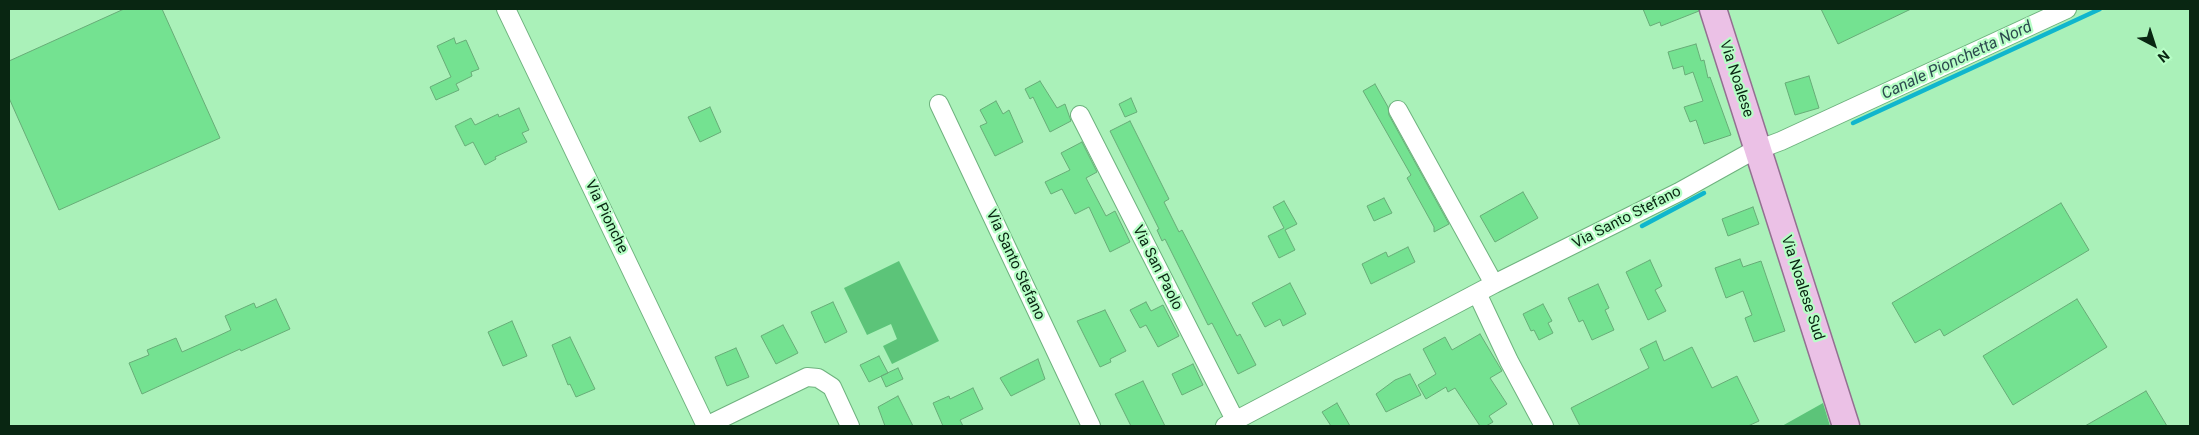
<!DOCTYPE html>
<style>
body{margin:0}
#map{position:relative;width:2199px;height:435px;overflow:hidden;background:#aaf1b9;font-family:Roboto,sans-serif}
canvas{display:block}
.frame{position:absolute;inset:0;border:10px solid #092612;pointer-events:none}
.north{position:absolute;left:2129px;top:20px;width:50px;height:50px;-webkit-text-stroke:4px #b7fec6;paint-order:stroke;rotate:140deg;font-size:14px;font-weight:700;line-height:20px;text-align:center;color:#092612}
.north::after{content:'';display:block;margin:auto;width:18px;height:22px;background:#092612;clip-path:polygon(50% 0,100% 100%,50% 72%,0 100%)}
</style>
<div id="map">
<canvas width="2199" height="435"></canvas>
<div class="frame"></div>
<div class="north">N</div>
</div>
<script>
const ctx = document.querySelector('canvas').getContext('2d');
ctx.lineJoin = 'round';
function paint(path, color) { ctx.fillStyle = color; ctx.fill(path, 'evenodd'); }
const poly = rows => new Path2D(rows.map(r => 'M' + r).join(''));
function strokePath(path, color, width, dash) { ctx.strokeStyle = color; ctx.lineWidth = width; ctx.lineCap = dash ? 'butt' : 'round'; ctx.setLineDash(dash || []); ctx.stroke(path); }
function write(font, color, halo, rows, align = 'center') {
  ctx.font = font + ' Roboto,sans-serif'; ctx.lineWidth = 4.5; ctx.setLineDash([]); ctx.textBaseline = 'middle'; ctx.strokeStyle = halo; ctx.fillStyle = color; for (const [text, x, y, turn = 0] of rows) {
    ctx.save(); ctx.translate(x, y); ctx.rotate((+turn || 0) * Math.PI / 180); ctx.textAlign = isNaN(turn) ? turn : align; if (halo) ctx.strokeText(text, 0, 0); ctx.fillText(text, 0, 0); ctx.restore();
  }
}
paint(poly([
 [899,261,939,341,892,364,883,346,897,339,891,324,867,335,844,288],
 [1823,403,1830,426,1782,426]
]), '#5cc479');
strokePath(poly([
 [1853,123,2100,9],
 [1642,226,1704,193]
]), '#10b6cd', 4.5);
const building = poly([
 [124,9,162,9,220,138,59,210,9,98,9,61,124,9],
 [1643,9,1698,9,1699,11,1661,26,1660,22,1650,26,1643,9],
 [1821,9,1911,9,1838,44,1821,9],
 [454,38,456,44,466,40,479,69,471,72,472,76,456,84,459,90,436,100,430,87,451,77,437,46,454,38],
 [1696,44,1701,61,1704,60,1708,78,1710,77,1731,135,1704,144,1696,120,1690,122,1684,107,1703,101,1693,72,1685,75,1683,66,1673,69,1668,52,1696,44],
 [1809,76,1819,108,1795,115,1785,83,1809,76],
 [1040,81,1057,108,1065,104,1071,121,1050,132,1033,97,1030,99,1025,89,1040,81],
 [1375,84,1388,107,1389,115,1449,224,1434,232,1434,227,1407,178,1411,175,1363,91,1375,84],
 [1131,98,1137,112,1125,117,1119,104,1131,98],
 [996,101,1003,114,1009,110,1023,142,995,156,980,126,987,123,980,110,996,101],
 [710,107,721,132,700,142,688,117,710,107],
 [519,108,529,130,522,133,527,142,495,157,496,159,485,165,473,142,465,146,455,126,471,118,475,125,498,114,499,117,519,108],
 [1130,121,1169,199,1164,202,1179,232,1182,230,1237,336,1240,334,1256,365,1238,374,1212,323,1208,325,1165,239,1162,241,1157,230,1159,229,1110,131,1130,121],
 [1082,142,1097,172,1086,178,1106,216,1115,211,1130,242,1110,252,1089,207,1075,214,1062,189,1051,194,1045,182,1070,170,1061,153,1082,142],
 [1523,192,1538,218,1495,242,1480,216,1523,192],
 [1384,198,1392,213,1374,221,1367,206,1384,198],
 [1284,201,1297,224,1285,230,1295,250,1279,258,1268,236,1284,228,1273,207,1284,201],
 [2061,203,2089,250,1944,336,1940,329,1915,343,1892,303,2061,203],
 [1753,207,1759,224,1728,236,1722,219,1753,207],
 [1408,247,1415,262,1371,284,1362,264,1386,252,1388,257,1408,247],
 [1740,259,1743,267,1761,261,1785,331,1754,342,1745,318,1752,315,1743,291,1726,298,1715,268,1740,259],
 [1650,260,1662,286,1655,290,1666,311,1648,320,1626,272,1650,260],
 [1290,283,1306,314,1283,326,1280,319,1265,327,1252,303,1290,283],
 [1598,284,1609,308,1605,310,1614,330,1592,340,1583,320,1579,322,1568,298,1598,284],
 [276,299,290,329,241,351,240,349,142,394,129,363,149,355,147,350,176,338,182,352,216,337,231,330,225,316,254,303,256,308,276,299],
 [2077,299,2107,347,2013,405,1983,356,2077,299],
 [833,302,847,332,825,343,811,312,833,302],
 [1146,302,1151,311,1163,305,1179,336,1158,347,1146,325,1140,328,1130,310,1146,302],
 [1543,304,1552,321,1548,323,1553,333,1539,340,1534,330,1531,331,1523,314,1543,304],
 [1105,310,1126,351,1110,359,1111,362,1100,367,1077,321,1105,310],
 [512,321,527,356,503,366,488,332,512,321],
 [783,325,798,353,776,364,761,336,783,325],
 [1480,334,1502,371,1490,378,1507,404,1489,416,1493,422,1486,426,1480,426,1455,388,1448,392,1446,387,1426,399,1418,385,1436,374,1423,349,1445,337,1452,350,1480,334],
 [570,337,595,389,576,397,570,384,568,385,552,345,570,337],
 [1656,341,1664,361,1692,347,1712,388,1737,376,1759,421,1748,426,1580,426,1571,408,1649,368,1640,349,1656,341],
 [736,348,749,377,727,386,715,357,736,348],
 [879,356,888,373,869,382,860,365,879,356],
 [1038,359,1045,379,1011,396,1000,378,1038,359],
 [1193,364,1203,385,1182,395,1172,374,1193,364],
 [898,368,903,379,886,387,881,376,898,368],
 [1410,374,1421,395,1386,412,1376,394,1395,380,1410,374],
 [1143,381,1165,426,1131,426,1115,394,1143,381],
 [973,388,983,409,960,420,963,426,943,426,933,403,949,396,950,399,973,388],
 [2146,391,2167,426,2085,426,2146,391],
 [898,396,913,426,885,426,878,407,898,396],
 [1337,403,1350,426,1331,426,1322,412,1337,403]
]);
paint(building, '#74e291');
strokePath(building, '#67ac77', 1);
const minor = poly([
 [506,9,706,426],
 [939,104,1091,426],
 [1398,110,1494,284],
 [1080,115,1235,420],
 [1477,293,1509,361,1544,426],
 [706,426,807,377,818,378,832,387,850,426],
 [1225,426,1494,284,1679,192,1749,153,1781,141,2067,9]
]);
const primary = poly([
 [1713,9,1846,426]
]);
strokePath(minor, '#6eb27e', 20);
strokePath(primary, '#937091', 29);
strokePath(minor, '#fff', 18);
strokePath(primary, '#ebc1e6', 26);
write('15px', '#092612', '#b7fec6', [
 ["Via Noalese",1736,79,72],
 ["Via Pionche",606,217,64],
 ["Via Santo Stefano",1627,218,-27],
 ["Via Santo Stefano",1015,265,65],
 ["Via San Paolo",1157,268,63],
 ["Via Noalese Sud",1802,288,72]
]);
write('italic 16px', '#2c4a4f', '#b7fec6', [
 ["Canale Pionchetta Nord",1957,61,-25]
]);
</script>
